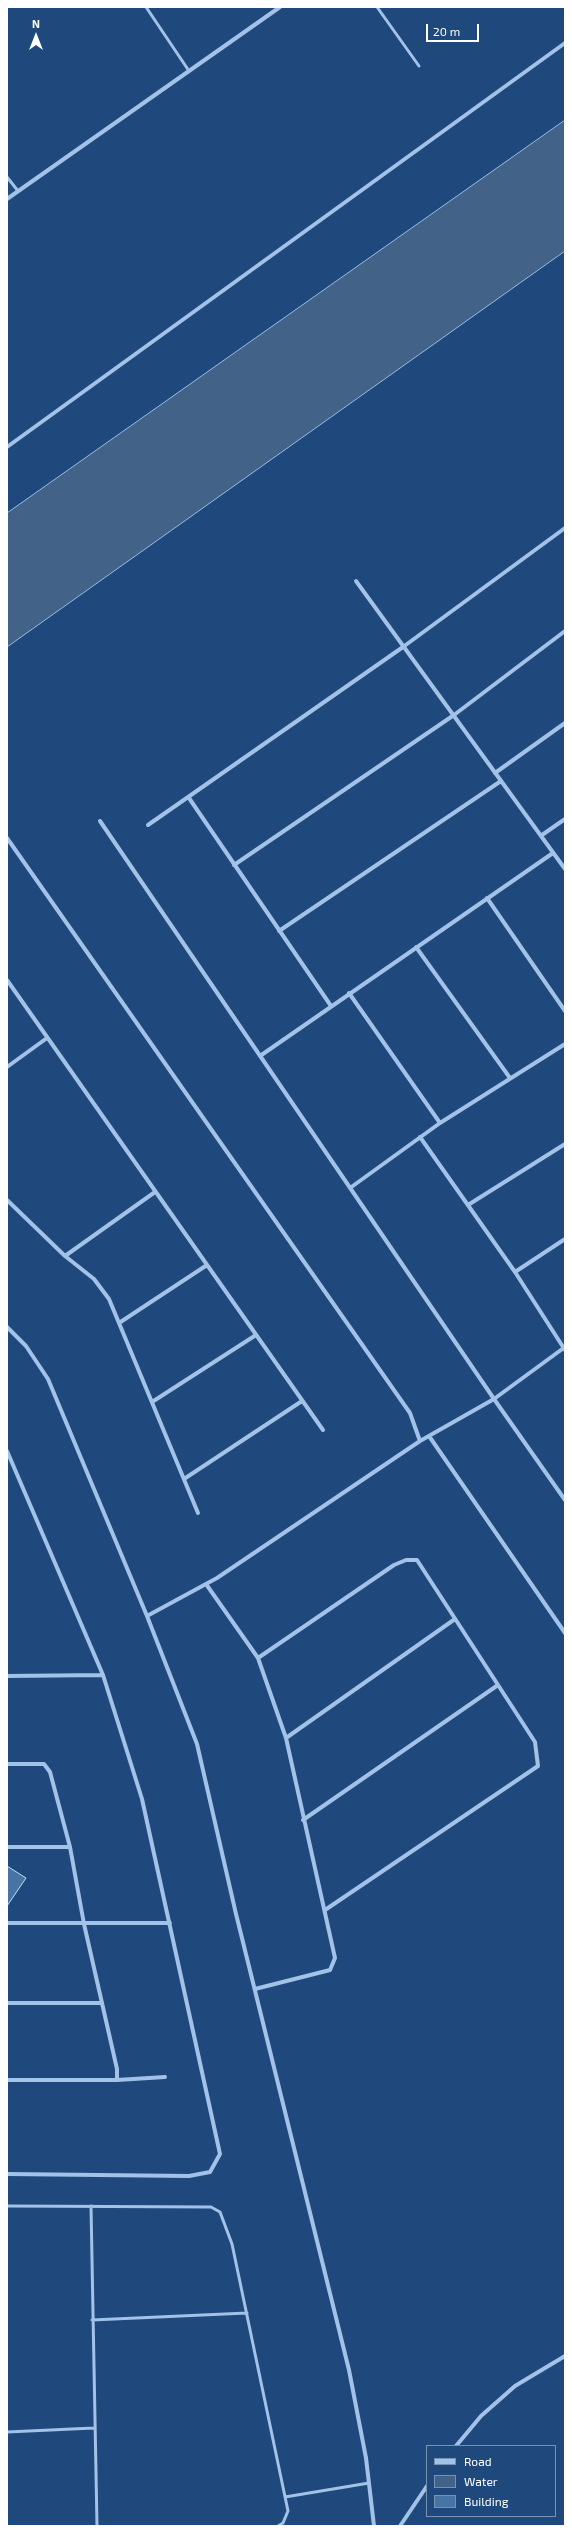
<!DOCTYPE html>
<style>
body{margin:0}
#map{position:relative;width:572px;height:2533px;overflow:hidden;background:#1f497c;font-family:"Exo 2",sans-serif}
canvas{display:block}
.frame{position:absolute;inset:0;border:8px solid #fff;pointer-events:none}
.legend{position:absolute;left:426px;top:2445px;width:130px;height:72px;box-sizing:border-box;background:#1f497c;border:1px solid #7992b0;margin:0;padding:5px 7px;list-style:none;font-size:12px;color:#fff}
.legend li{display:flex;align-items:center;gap:8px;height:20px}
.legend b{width:20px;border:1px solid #7992b0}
.north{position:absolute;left:16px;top:16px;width:40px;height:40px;-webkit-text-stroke:3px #1f497c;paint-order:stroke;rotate:0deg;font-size:11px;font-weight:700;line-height:16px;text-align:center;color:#fff}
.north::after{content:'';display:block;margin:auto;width:14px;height:18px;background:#fff;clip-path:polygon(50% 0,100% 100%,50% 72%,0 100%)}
.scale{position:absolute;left:426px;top:24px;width:53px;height:18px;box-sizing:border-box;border:2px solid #fff;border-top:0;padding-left:5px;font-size:12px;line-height:14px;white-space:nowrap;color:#fff;-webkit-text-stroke:3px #1f497c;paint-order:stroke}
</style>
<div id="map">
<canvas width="572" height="2533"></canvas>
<div class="frame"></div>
<ul class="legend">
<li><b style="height:5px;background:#a2c2e7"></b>Road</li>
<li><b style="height:11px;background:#436287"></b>Water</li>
<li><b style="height:11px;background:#4873a5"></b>Building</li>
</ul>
<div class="north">N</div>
<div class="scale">20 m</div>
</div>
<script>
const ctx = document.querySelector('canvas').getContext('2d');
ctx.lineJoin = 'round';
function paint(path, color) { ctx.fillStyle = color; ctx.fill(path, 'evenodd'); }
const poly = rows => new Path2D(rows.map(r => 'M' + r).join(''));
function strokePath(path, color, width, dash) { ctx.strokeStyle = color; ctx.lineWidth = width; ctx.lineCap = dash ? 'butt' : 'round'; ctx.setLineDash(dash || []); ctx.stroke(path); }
const water = poly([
 [565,120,565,251,7,647,7,513,565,120]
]);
paint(water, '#436287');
strokePath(water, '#95bde8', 1);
const building = poly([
 [7,1866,26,1878,7,1906,7,1866]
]);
paint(building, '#4873a5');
strokePath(building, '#c5dcf5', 1);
strokePath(poly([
 [146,7,189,71],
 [377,7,419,66],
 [7,177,18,191],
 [7,2206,211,2207,220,2212,232,2244,288,2511,283,2523,278,2526],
 [91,2206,97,2526],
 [92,2320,247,2313],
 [7,2432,94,2428],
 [285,2497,369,2483]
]), '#a2c2e7', 3);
strokePath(poly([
 [7,199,280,7],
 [7,447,565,43],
 [356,581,565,869],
 [495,773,565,723],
 [189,798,331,1006],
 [100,821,494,1399,565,1500],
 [148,825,403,647,565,528],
 [542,835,565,819],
 [7,838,410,1413,420,1441,217,1578,147,1616],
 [234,865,454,715,565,631],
 [487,898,565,1011],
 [279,931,501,781],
 [416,947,510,1078],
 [7,980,323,1430],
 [349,993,440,1123],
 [260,1056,553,853],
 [7,1067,47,1038],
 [420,1137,515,1272,565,1350],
 [350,1188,440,1123,565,1044],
 [7,1200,65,1256,94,1279,109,1299,198,1513],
 [468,1205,565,1144],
 [65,1256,155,1192],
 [515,1272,565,1239],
 [119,1323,207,1265],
 [7,1327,26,1346,48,1379,147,1616,197,1744,236,1914,349,2370,366,2458,374,2526],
 [152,1402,256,1335],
 [429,1436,565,1633],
 [420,1441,494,1399,565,1347],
 [7,1451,103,1675,142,1799,220,2154,210,2172,189,2176,7,2174],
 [184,1479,302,1401],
 [206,1584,258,1658,286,1738,335,1958,330,1970,255,1989],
 [258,1658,394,1565,406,1560,417,1560,535,1742,538,1766,325,1910],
 [7,1676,103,1675],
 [286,1738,455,1619],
 [7,1764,44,1764,50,1772,70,1847,84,1924,117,2069,117,2080],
 [303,1820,498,1685],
 [7,1847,70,1847],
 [7,1923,170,1923],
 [7,2003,101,2003],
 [7,2080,117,2080,165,2077],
 [456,2446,481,2416,515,2386,565,2356],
 [400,2526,427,2486]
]), '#a2c2e7', 4);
</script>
